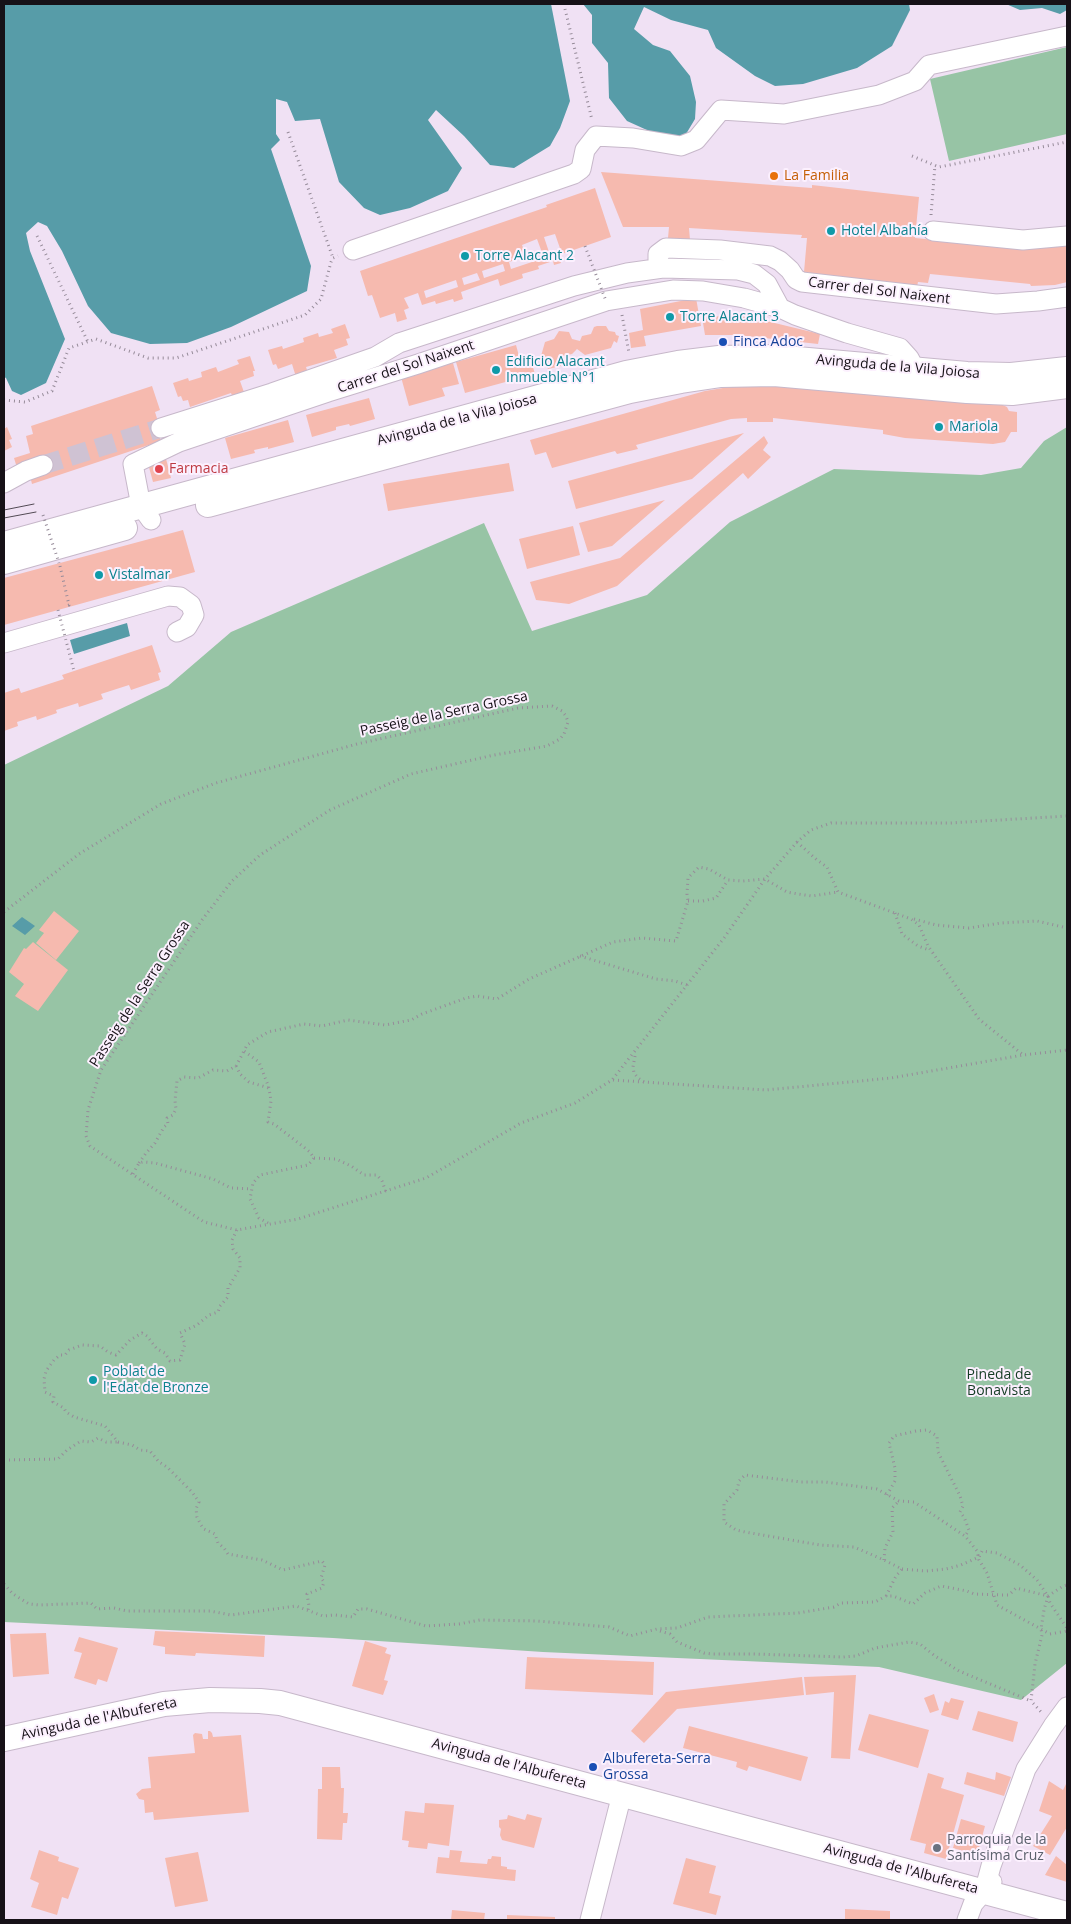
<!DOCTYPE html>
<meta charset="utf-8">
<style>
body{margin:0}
#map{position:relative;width:1071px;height:1924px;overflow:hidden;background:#f0e1f4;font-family:"Open Sans",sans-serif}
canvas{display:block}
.frame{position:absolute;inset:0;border:5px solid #161117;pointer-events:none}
</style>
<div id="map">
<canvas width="1071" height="1924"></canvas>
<div class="frame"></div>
</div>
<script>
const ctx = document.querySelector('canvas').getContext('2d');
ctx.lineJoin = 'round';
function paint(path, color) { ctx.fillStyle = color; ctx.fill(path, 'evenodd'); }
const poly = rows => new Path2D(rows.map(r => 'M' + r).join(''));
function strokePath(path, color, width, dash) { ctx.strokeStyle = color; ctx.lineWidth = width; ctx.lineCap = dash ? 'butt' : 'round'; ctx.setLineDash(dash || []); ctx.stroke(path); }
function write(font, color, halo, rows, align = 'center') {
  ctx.font = font + ' "Open Sans",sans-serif'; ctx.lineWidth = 4; ctx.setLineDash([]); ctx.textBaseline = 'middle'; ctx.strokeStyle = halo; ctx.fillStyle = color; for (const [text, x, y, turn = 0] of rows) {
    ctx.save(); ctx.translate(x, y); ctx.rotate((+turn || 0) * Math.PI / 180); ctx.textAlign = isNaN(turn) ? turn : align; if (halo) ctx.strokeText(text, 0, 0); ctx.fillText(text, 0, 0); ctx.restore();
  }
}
paint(poly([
 [1067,47,1067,134,949,161,930,79],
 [1067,427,1067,1663,1021,1700,879,1667,543,1652,333,1638,4,1622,4,765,168,686,231,632,484,523,532,631,647,595,730,522,834,469,981,475,1021,468,1044,441]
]), '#97c4a5');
paint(poly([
 [4,4,551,4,570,101,560,128,550,146,514,168,490,165,464,136,436,110,428,120,462,168,448,191,410,208,380,215,364,208,339,182,320,119,295,121,287,102,276,99,276,134,280,140,271,149,311,266,307,291,231,327,187,343,150,344,111,333,88,306,62,251,47,226,38,222,26,233,30,251,65,339,46,383,21,395,12,391,6,378,4,377],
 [583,4,909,4,910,10,892,46,857,68,803,84,775,86,755,76,716,48,708,30,671,20,644,7,634,29,653,45,670,51,690,76,696,102,695,119,686,134,669,140,627,121,609,98,608,63,592,43,592,15],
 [1006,4,1067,4,1067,10,1060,14,1042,8,1020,10],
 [127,623,130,636,74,654,70,640],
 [22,917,35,926,25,935,12,926]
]), '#579ca8');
paint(poly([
 [601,172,812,188,812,185,919,197,915,238,1025,249,1067,245,1067,282,1055,285,1031,286,1030,284,930,274,928,283,918,282,916,291,810,277,811,273,804,272,807,238,801,238,802,235,689,228,690,240,668,238,669,227,623,227],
 [595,188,611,237,562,254,555,234,544,237,551,258,558,255,561,263,554,265,553,261,538,266,539,269,522,274,523,278,500,286,498,279,461,292,463,299,454,302,453,299,436,304,435,301,422,305,418,293,404,298,409,308,404,310,407,319,397,322,395,313,380,318,372,295,368,296,360,271,547,207,546,205],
 [537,239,544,258,511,269,509,262,526,256,522,245],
 [503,264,505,271,484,278,482,271],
 [477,273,480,280,464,285,462,278],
 [456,280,458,287,426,298,424,291],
 [696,298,701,326,644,336,646,346,631,348,629,333,643,330,640,309],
 [728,316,750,317,820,334,818,344,737,335,705,335,702,317],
 [345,324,350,338,346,339,348,345,334,350,337,358,306,367,308,373,296,377,292,364,278,369,276,364,273,365,268,350,282,346,283,349,304,342,303,338,318,333,319,337,333,333,331,329],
 [597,326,606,326,609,331,615,332,616,335,619,336,617,343,614,341,611,348,585,355,577,349,572,354,559,357,561,366,548,369,547,367,549,362,541,356,545,342,554,339,559,331,569,332,572,339,580,341,582,336,591,334,594,327],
 [516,345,522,367,532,364,535,374,465,393,456,362],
 [250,356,255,371,253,371,254,376,240,381,245,395,233,398,231,393,190,407,188,400,183,401,181,396,178,397,173,383,188,378,189,381,202,377,201,372,216,367,218,372,239,364,237,360],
 [453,363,459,384,442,388,445,396,409,406,401,377],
 [761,384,886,396,996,402,1007,407,1009,411,1017,412,1017,432,1011,432,1005,442,993,444,905,438,883,434,883,430,773,418,773,422,747,422,747,418,731,419,636,445,638,449,617,454,615,451,552,468,546,452,535,455,530,440,705,391,729,387],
 [152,386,160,410,155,412,163,437,160,438,161,441,32,484,29,472,18,471,14,458,30,453,26,436,33,434,31,426],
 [369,398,375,419,350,426,349,424,336,427,336,430,312,437,306,415],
 [288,420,294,442,268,449,268,447,254,450,255,453,231,459,225,438],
 [7,427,12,439,9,440,12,447,4,451,4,429],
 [744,433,692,479,576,509,568,481],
 [764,436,768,443,763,450,771,457,748,479,743,473,617,586,569,604,536,600,530,582,620,558],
 [165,455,171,478,153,482,147,460],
 [509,463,514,491,388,511,383,484],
 [665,500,612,546,588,552,579,523],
 [573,526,580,555,527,569,519,539],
 [183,530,195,572,4,625,4,578],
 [152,645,161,672,158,673,160,680,131,690,129,685,101,694,103,699,79,707,78,703,56,710,57,713,37,720,36,716,17,722,18,726,4,731,4,693,19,688,21,693,64,679,62,675],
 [54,911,79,931,56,960,36,943,44,933,39,930],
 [33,942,68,970,38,1011,15,996,24,984,9,972,24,948,26,949],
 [155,1631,265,1636,264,1657,196,1653,195,1656,165,1654,165,1647,153,1645],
 [46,1633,49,1674,13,1677,10,1634],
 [79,1637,118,1648,107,1682,98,1679,96,1685,74,1678,82,1653,74,1651],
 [365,1641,387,1648,385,1653,391,1655,384,1680,388,1681,383,1695,352,1686],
 [527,1657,654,1662,653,1695,525,1689],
 [856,1675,850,1759,831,1758,834,1692,806,1695,804,1677],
 [802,1677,804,1695,677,1709,644,1743,631,1731,666,1692],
 [934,1694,939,1710,930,1713,924,1698],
 [951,1698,964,1701,958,1720,941,1715,945,1701,949,1703],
 [978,1711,1018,1722,1013,1742,972,1730],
 [869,1714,929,1730,918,1768,858,1750],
 [689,1726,808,1757,801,1781,749,1766,747,1771,736,1767,737,1762,683,1748],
 [208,1731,210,1731,212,1733,213,1737,241,1735,249,1812,154,1820,153,1812,145,1813,144,1800,139,1799,136,1794,142,1789,151,1788,148,1757,195,1753,193,1735,195,1733,202,1734,203,1739,208,1739],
 [322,1767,340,1767,341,1788,344,1788,343,1813,348,1813,347,1823,343,1823,342,1840,317,1839,318,1789,322,1789],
 [967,1772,995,1780,996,1772,1011,1777,1004,1796,964,1784],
 [928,1773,944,1778,941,1788,964,1795,946,1859,924,1853,926,1844,910,1840],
 [1049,1781,1063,1790,1067,1782,1067,1827,1050,1855,1033,1846,1052,1816,1039,1811],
 [425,1803,454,1805,449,1846,428,1843,427,1849,408,1847,409,1841,402,1840,405,1811,424,1813],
 [527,1814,542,1818,534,1848,502,1840,500,1835,501,1829,499,1827,499,1820,507,1819,508,1815,525,1820],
 [961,1819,985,1826,977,1855,953,1848],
 [39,1850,59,1857,58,1861,79,1868,68,1899,62,1897,57,1915,31,1907,39,1883,30,1879],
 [450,1850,462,1851,460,1862,487,1864,488,1859,491,1859,492,1856,501,1857,501,1866,507,1867,507,1869,516,1870,515,1881,436,1873,438,1857,449,1858],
 [198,1852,208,1901,175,1907,165,1858],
 [1056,1856,1067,1865,1067,1882,1045,1875],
 [686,1858,716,1866,709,1893,721,1896,716,1915,673,1904],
 [845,1909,890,1911,890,1920,845,1920],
 [452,1910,485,1913,484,1920,451,1920],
 [507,1915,555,1917,555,1920,507,1920]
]), '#f6baaf');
strokePath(poly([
 [43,465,161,428]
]), '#cfc2d3', 19, [19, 9]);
const minor = poly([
 [933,231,1023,240,1067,236],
 [353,250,574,174,581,169,585,150,596,136,633,138,681,146,696,140,721,110,784,114,879,95,915,81,929,65,1067,36],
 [663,268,658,261,658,254,666,248,720,250,770,256,780,261,790,270,796,279,802,282,996,304,1038,301,1067,297],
 [161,428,272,393,375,357,399,343,574,286,627,273,663,268,738,270,754,274,767,284,780,308,795,315,847,333,900,348,909,358,916,371],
 [4,483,26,471,43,465],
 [151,520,141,506,133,464,179,442,328,392,418,364,606,301,673,290,703,291,744,298,780,308],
 [4,643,168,596,180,597,191,605,194,615,187,627,177,632],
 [984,1892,991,1866,1026,1769,1053,1726,1067,1707],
 [590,1920,622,1794],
 [967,1920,973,1904,992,1882]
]);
const major = poly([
 [208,505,630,391,681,381,721,375,774,374,967,391,1012,393,1067,386],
 [4,544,626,373,678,363,719,358,774,357,967,374,1011,375,1067,369],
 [4,562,125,528],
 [4,1739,164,1704,210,1700,260,1701,280,1703,1067,1914]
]);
strokePath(minor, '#c7b8ca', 21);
strokePath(major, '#c7b8ca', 26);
strokePath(poly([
 [565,9,592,120],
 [288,132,333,258],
 [912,156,939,167,1067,142],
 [931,215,935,165],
 [37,236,88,342],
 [622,315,629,353],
 [4,400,25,402,52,391,69,348,96,339,148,358,176,358,305,315,321,299,331,262,333,258,338,256],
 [60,566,69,605,66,606],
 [797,842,817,860,827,867,838,892,911,919,919,925,928,946,979,1019,1022,1054],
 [688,901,703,901,716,898,728,880],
 [4,912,79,854,161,804,216,783,357,744,518,708,552,706,562,711,566,716,568,722,564,734,560,739,547,746,494,755,411,774,330,810,260,855,231,882,202,920,101,1070,88,1110,86,1136,90,1146,204,1222,237,1230,298,1219,426,1178,521,1123,575,1103,612,1080,724,938,765,879,797,842,811,830,831,823,950,823,1067,816],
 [895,913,902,934,918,946,929,950],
 [914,919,936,925,969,928,1001,923,1037,921,1067,928],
 [580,956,656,979,675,981,687,985],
 [635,1056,633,1067,634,1073,638,1078,644,1082],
 [236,1066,240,1074,249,1082,269,1088],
 [613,1080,766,1090,891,1078,1023,1055,1067,1050],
 [314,1158,336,1159,351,1166,364,1175,377,1175,382,1181,386,1192],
 [139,1163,146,1153,155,1143,164,1127,168,1124,167,1118,173,1115,176,1109,175,1101,177,1081,184,1077,198,1078,213,1070,227,1071,236,1066,244,1051],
 [133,1174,139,1163,143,1162,155,1163,213,1179,231,1188,251,1189],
 [268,1223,259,1218,250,1199,253,1183,260,1175,308,1165,314,1158,310,1152,274,1124,268,1122,271,1101,269,1088,259,1062,244,1051,247,1045,268,1032,304,1024,322,1026,348,1020,385,1025,411,1020,422,1014,466,998,477,996,497,999,529,979,613,942,642,938,676,941,688,901,687,894,688,878,699,867,709,869,728,880,743,881,765,879,787,892,798,894,812,896,838,892],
 [237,1230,232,1240,233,1249,240,1258,240,1268,228,1288,228,1297,220,1306,218,1312,209,1315,197,1325,180,1333,185,1344,180,1360,170,1361,165,1353,157,1349,147,1336,142,1333,130,1340,116,1355,108,1352,100,1346,82,1345,69,1350,65,1355,60,1355,54,1360,46,1371,44,1379,45,1392,54,1396,53,1402,64,1408,66,1412,74,1417,105,1426,118,1442,132,1445,140,1450,150,1451,159,1462,167,1467,192,1492,199,1502,196,1509,197,1517,201,1525,204,1529,215,1534,218,1543,224,1548,228,1554,262,1560,283,1570,322,1561,325,1565,321,1578,324,1582,322,1588,307,1594,309,1606,308,1610],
 [4,1460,58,1459,67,1450,81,1441,91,1442,98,1438,106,1442,118,1442],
 [887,1495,895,1481,895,1468,889,1443,894,1436,916,1431,927,1430,937,1436,938,1452,960,1496,963,1506,960,1512,964,1517,969,1530,965,1536],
 [884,1560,885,1548,893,1532,892,1508,899,1501],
 [902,1569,926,1571,946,1569,961,1565,979,1557,982,1551,997,1553,1020,1565,1037,1580,1048,1596,1050,1603,1067,1628],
 [4,1584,13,1594,29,1604,39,1605,91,1603,97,1609,114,1608,127,1611,210,1611,231,1615,296,1606,323,1616,335,1615,353,1617,358,1609,367,1609,426,1626,459,1624,480,1620,537,1621,609,1627,630,1636,657,1629,677,1628,708,1617,798,1613,834,1607,841,1603,875,1602,886,1596,893,1596,913,1604,925,1593,941,1586,967,1591,974,1594,1002,1595,1009,1595,1016,1588,1048,1596,1044,1610,1041,1629,1042,1635,1035,1664,1031,1701,1042,1713],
 [886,1596,896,1576,902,1569,884,1560,854,1547,820,1545,745,1532,736,1530,724,1522,724,1504,737,1490,739,1481,745,1475,801,1482,825,1482,877,1489,899,1501,914,1502,965,1536,977,1551,979,1560,987,1573,997,1605,1050,1634,1067,1631],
 [1048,1596,1063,1586,1067,1585],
 [660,1631,670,1634,677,1642,704,1653,713,1654,754,1654,843,1657,856,1656,875,1648,909,1642,920,1644,935,1656,959,1671,1031,1701]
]), '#968b99', 3, [1, 4]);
strokePath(minor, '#fff', 19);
strokePath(major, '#fff', 24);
strokePath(poly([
 [4,510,34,504],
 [4,518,36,512]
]), '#524a54', 1);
strokePath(poly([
 [585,246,606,301],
 [43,515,59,563],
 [58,610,74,671]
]), '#968b99', 3, [1, 4]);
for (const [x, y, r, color] of [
 [774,176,5,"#e8710a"],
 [831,231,5,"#0f9aa8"],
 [465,256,5,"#0f9aa8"],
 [670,317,5,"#0f9aa8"],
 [723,342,5,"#1a4fb4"],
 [496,370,5,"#0f9aa8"],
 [939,427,5,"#0f9aa8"],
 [159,469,5,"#e0444e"],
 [99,575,5,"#0f9aa8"],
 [93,1380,5,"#0f9aa8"],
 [593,1767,5,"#1a4fb4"],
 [937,1848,5,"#6b7280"]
]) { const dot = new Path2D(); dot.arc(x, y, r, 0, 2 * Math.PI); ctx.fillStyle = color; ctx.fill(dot); strokePath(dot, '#fcf0fe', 2); }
write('14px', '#c56008', '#fcf0fe', [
 ["La Familia",784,176]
], 'left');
write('14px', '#0d838f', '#fcf0fe', [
 ["Hotel Albahía",841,231],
 ["Torre Alacant 2",475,256],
 ["Torre Alacant 3",680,317],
 ["Edificio Alacant",506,362],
 ["Inmueble N°1",506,378],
 ["Mariola",949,427],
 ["Vistalmar",109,575],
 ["Poblat de",103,1372],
 ["l'Edat de Bronze",103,1388]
], 'left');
write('14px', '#161117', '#fcf0fe', [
 ["Carrer del Sol Naixent",879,291,7],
 ["Carrer del Sol Naixent",406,367,-18],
 ["Avinguda de la Vila Joiosa",898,367,5],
 ["Avinguda de la Vila Joiosa",457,420,-15],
 ["Passeig de la Serra Grossa",444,714,-12],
 ["Passeig de la Serra Grossa",140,994,-57],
 ["Avinguda de l'Albufereta",99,1719,-12],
 ["Avinguda de l'Albufereta",509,1764,15],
 ["Avinguda de l'Albufereta",901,1869,15]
]);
write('14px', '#164399', '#fcf0fe', [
 ["Finca Adoc",733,342],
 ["Albufereta-Serra",603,1759],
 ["Grossa",603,1775]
], 'left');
write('14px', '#be3a42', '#fcf0fe', [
 ["Farmacia",169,469]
], 'left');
write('14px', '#143c24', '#fcf0fe', [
 ["Pineda de",999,1375],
 ["Bonavista",999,1391]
]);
write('14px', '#5b616d', '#fcf0fe', [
 ["Parroquia de la",947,1840],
 ["Santísima Cruz",947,1856]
], 'left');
</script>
